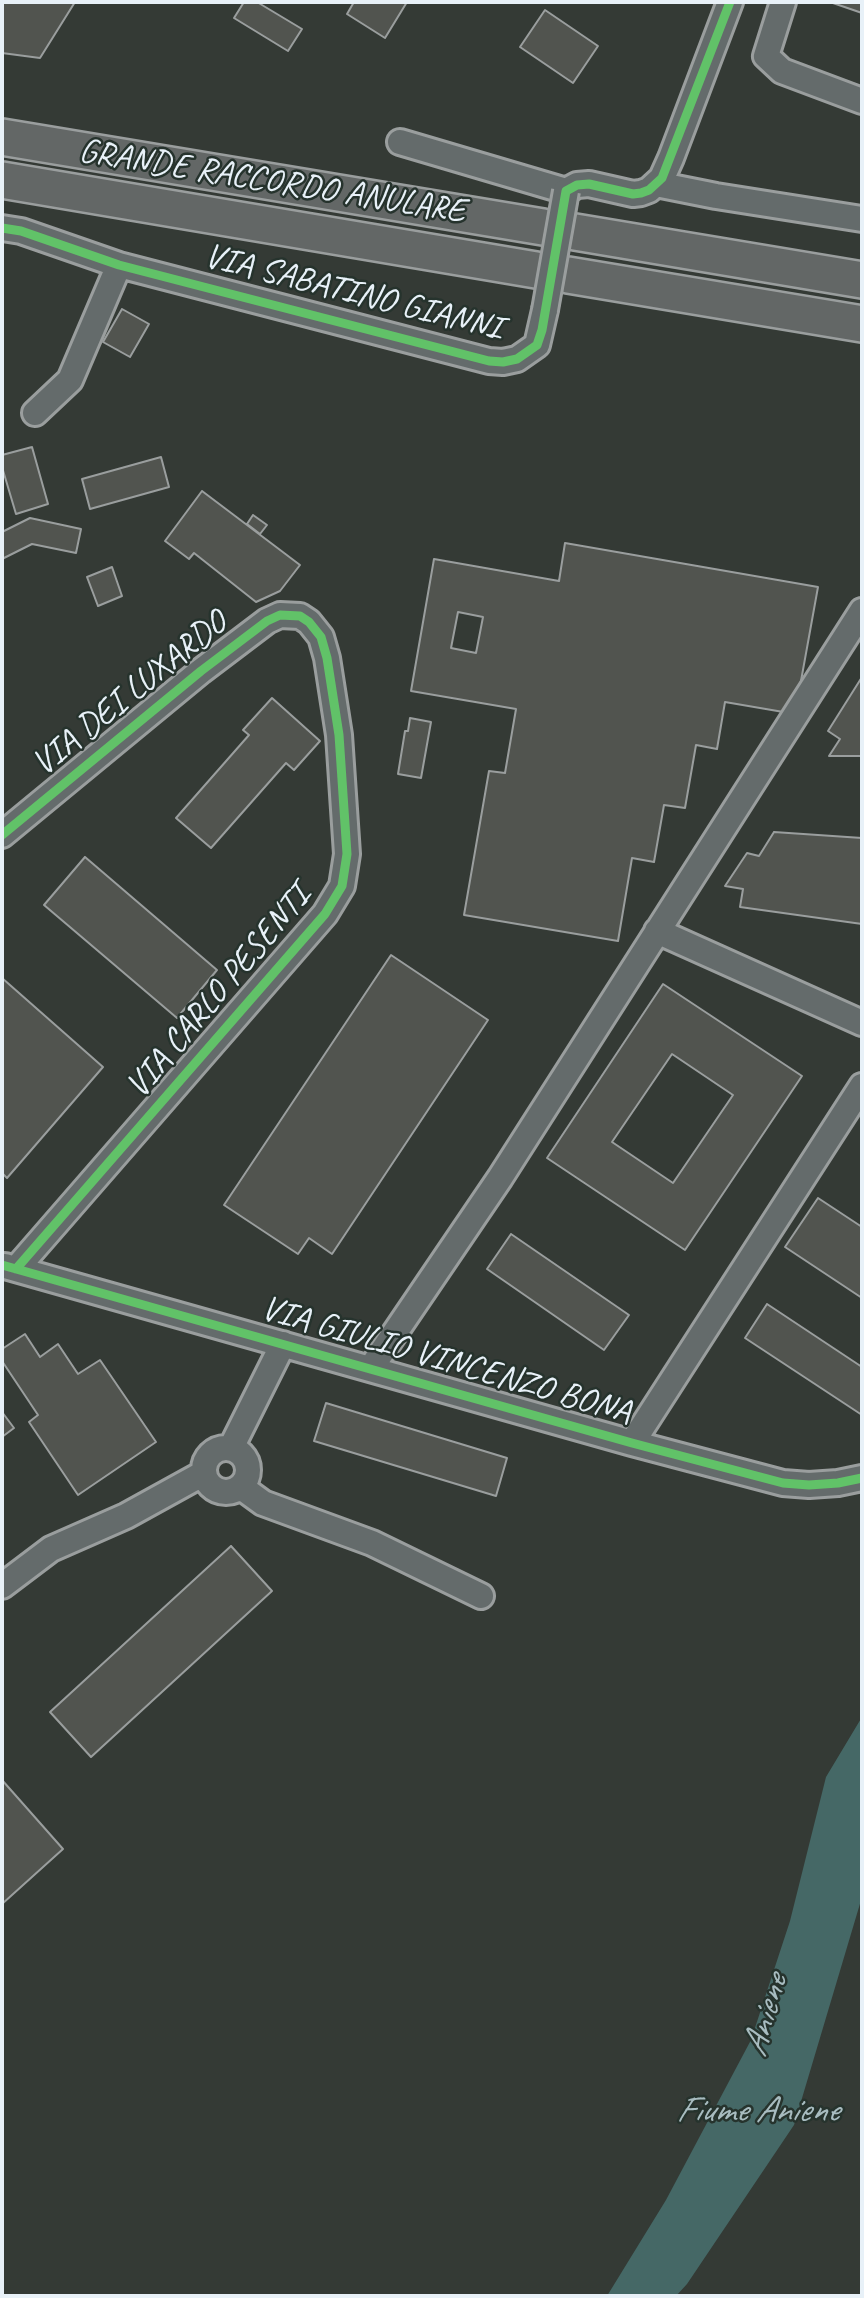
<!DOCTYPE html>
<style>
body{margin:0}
#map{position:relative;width:864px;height:2298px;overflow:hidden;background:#343a35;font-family:Caveat,sans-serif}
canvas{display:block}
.frame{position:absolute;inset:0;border:4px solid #e8f1f8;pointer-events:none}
</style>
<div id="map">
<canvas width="864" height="2298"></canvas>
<div class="frame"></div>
</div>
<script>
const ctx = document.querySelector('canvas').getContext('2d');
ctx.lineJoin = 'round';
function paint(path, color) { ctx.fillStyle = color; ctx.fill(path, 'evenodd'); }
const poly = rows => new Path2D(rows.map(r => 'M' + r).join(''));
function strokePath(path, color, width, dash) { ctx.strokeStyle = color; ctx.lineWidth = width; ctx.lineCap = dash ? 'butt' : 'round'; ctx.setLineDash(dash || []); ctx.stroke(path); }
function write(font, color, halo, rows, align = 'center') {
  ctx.font = font + ' Caveat,sans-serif'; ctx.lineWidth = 5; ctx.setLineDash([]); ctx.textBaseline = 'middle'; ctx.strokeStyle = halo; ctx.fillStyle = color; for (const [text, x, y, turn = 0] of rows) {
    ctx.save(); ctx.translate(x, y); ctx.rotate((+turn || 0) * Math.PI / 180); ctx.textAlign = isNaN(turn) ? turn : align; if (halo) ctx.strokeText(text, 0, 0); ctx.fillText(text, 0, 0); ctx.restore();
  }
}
paint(poly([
 [862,1717,862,1897,794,2125,687,2284,676,2296,607,2296,666,2200,751,2040,790,1921,826,1777]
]), '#456866');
const building = poly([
 [2,2,75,2,40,58,2,53,2,2],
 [244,2,257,2,302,29,288,51,234,18,244,2],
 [354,2,407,2,385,38,347,14,354,2],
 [830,2,862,2,862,13,830,2],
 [545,10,598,46,573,83,520,47,545,10],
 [122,309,149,324,130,357,103,342,122,309],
 [32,447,48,504,16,514,2,467,2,455,32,447],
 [161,457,169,487,90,509,82,479,161,457],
 [202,491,300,565,280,591,256,602,194,553,189,559,165,541,202,491],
 [253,515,267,525,260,534,247,524,253,515],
 [30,518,81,529,76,553,32,544,2,559,2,532,30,518],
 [565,543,818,587,795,714,725,702,717,749,696,745,685,808,664,805,654,862,632,858,618,941,464,915,489,771,505,773,516,709,411,691,434,559,559,581,565,543],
 [458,612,483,617,476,653,451,648,458,612],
 [112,567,122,596,98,606,87,577,112,567],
 [862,677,862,756,829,756,840,739,828,731,862,677],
 [272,698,320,741,294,770,286,763,211,848,176,818,249,735,243,730,272,698],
 [410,718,431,722,421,778,398,774,405,731,408,731,410,718],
 [774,832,862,838,862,924,740,907,743,889,725,886,747,853,759,856,774,832],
 [85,857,217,970,177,1018,44,905,85,857],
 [391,955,488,1020,332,1254,309,1238,298,1254,224,1205,391,955],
 [2,978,103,1067,7,1178,2,1173,2,978],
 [663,984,802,1076,685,1250,547,1158,663,984],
 [672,1054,733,1095,673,1183,612,1142,672,1054],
 [818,1198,862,1227,862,1298,785,1247,818,1198],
 [511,1234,629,1315,604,1350,487,1269,511,1234],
 [767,1304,862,1367,862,1415,745,1338,767,1304],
 [25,1334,40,1357,58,1344,78,1374,100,1360,156,1442,78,1495,29,1422,38,1415,2,1361,2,1349,25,1334],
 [326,1403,507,1458,496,1496,314,1441,326,1403],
 [2,1412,14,1428,2,1437,2,1412],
 [231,1546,272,1591,91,1757,50,1712,231,1546],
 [2,1780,63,1849,2,1904,2,1780]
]);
paint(building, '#51544f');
strokePath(building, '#9a9e9e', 2);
const minor = poly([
 [783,2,766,56,782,71,862,101],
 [400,142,566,191,577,185,589,184,633,194,641,193,649,190,662,178,671,158,730,2],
 [656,184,716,196,862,219],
 [2,228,21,231,119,265,489,361,503,362,517,359,537,345,545,310],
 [35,413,70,380,119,265],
 [2,835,201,671,267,621,280,615,300,616,309,622,321,637,327,658,339,735,347,854,342,886,325,914,16,1269],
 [657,931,862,1023],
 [5,1266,632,1443,783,1483,809,1485,838,1483,862,1478],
 [371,1368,500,1178,862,611],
 [632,1443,862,1086],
 '204 1470a22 22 0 1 1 44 0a22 22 0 1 1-44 0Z',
 [231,1448,283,1344],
 [241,1487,263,1503,372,1543,481,1596],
 [2,1586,51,1549,126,1516,204,1473]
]);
const highway = poly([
 [2,137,543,227],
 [2,180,536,270],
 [575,232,862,280],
 [568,275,862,324]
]);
strokePath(minor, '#9a9e9e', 30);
strokePath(highway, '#9a9e9e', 40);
strokePath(minor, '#646b6b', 24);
strokePath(highway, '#636766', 35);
const minorBridge = poly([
 [545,310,566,191]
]);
strokePath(minorBridge, '#9a9e9e', 30, []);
strokePath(minorBridge, '#646b6b', 24);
strokePath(poly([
 [2,228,21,231,119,265,489,361,503,362,517,359,537,345,542,330,566,191,577,185,589,184,633,194,641,193,649,190,662,178,730,2],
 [2,835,201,671,267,621,280,615,300,616,309,622,321,637,327,658,339,735,347,854,342,886,325,914,16,1269],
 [2,1265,632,1443,783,1483,809,1485,838,1483,862,1478]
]), '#61c268', 9);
write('35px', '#e8f1f8', '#26332d', [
 ["GRANDE RACCORDO ANULARE",272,182,9],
 ["VIA SABATINO GIANNI",353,293,14],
 ["VIA DEI LUXARDO",130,694,-39],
 ["VIA CARLO PESENTI",219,992,-50],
 ["VIA GIULIO VINCENZO BONA",446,1361,16]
]);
write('italic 37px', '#a8bcc0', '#26332d', [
 ["Aniene",766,2016,-74],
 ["Fiume Aniene",757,2111]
]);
</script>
